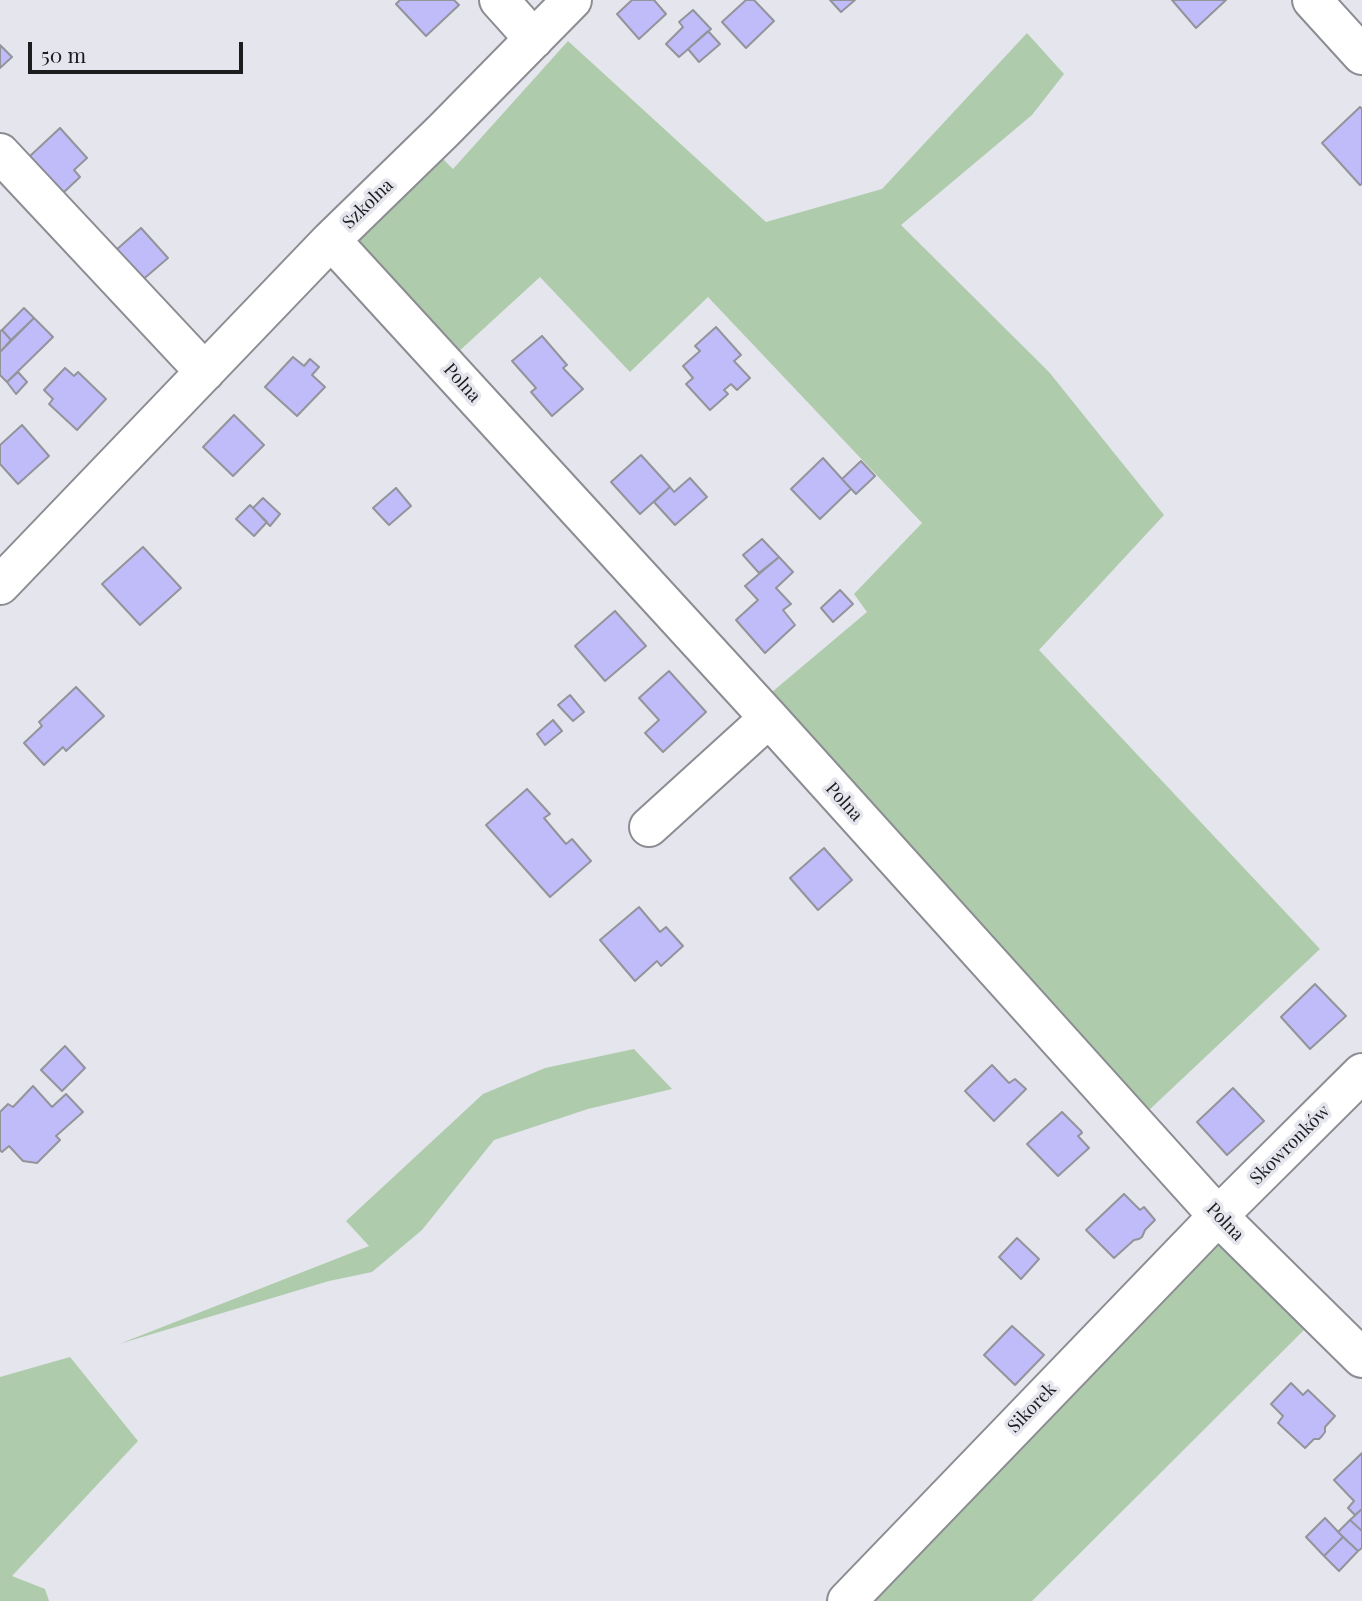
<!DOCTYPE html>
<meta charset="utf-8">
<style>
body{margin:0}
#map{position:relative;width:1362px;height:1601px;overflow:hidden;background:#e5e5ed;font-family:"Playfair Display",serif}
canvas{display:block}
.scale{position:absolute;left:28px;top:42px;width:215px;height:32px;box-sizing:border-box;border:4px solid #1d1d20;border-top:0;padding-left:9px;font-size:21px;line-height:24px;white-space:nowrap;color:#1d1d20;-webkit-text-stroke:5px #e5e5ed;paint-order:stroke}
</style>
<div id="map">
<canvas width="1362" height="1601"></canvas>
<div class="scale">50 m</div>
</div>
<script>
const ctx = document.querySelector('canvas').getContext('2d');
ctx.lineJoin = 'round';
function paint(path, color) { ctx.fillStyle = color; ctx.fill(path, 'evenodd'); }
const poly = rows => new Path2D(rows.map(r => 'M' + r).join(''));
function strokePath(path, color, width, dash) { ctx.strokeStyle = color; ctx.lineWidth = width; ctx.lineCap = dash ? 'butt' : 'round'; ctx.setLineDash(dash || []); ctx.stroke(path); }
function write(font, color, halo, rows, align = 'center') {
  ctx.font = font + ' "Playfair Display",serif'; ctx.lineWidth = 7; ctx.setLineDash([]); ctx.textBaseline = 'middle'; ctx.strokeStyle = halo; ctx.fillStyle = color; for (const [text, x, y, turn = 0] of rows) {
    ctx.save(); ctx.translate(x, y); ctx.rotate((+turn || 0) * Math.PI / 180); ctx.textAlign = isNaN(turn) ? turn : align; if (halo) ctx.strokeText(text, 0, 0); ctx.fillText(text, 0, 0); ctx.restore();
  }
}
paint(poly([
 [1027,33,1064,74,1032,115,901,225,1049,372,1164,515,1039,650,1320,949,1147,1112,772,692,867,612,854,594,922,523,708,297,630,372,540,277,457,353,350,241,438,154,453,169,568,41,766,222,882,189],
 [634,1049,672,1089,588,1109,494,1140,422,1230,372,1272,329,1281,119,1344,369,1246,346,1221,483,1094,545,1068],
 [1219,1232,1310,1324,1032,1601,861,1601],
 [70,1357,138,1441,12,1576,45,1589,49,1601,0,1601,0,1377]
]), '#aeccab');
const building = poly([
 [400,0,454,0,459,5,426,36,396,4,400,0],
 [632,0,654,0,666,14,639,39,617,14,632,0],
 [746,0,754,0,774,21,746,48,722,22,746,0],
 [830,0,855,0,841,12,830,0],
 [1172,0,1226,0,1196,28,1172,0],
 [693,10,711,29,679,57,666,44,683,27,679,22,693,10],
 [708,31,720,44,699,62,688,49,708,31],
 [0,45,12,57,0,68,0,45],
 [1360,107,1362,109,1362,184,1360,185,1322,143,1360,107],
 [60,128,87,158,74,170,80,177,63,193,29,157,60,128],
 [141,228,168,258,133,288,107,258,141,228],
 [24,308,34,318,11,340,2,330,24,308],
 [34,318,53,337,7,382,0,375,0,352,34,318],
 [716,327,741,355,734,361,750,378,737,390,731,384,724,390,728,394,710,410,686,384,693,378,683,366,700,351,695,346,716,327],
 [2,330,11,340,0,352,0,331,2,330],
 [542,336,567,365,563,368,583,389,552,416,531,392,536,388,512,361,542,336],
 [293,357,304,366,310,359,319,367,312,375,325,387,297,416,265,387,293,357],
 [65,368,74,376,78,372,106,399,77,430,49,404,53,399,44,390,65,368],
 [18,372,27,382,16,394,7,382,18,372],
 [234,415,264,445,233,476,203,447,234,415],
 [22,425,49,456,18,484,0,464,0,445,22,425],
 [641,455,670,487,640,514,611,482,641,455],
 [823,458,851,489,820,519,791,489,823,458],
 [861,461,875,476,856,494,842,479,861,461],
 [690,478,707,497,675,525,654,502,670,487,674,492,690,478],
 [396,488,411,506,389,525,373,508,396,488],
 [263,498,280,514,270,526,253,508,263,498],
 [250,505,267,522,254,536,236,519,250,505],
 [762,539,779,557,759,573,743,555,762,539],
 [143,547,181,588,140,625,102,584,143,547],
 [779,557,793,572,776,588,791,604,783,610,795,625,765,653,736,620,758,600,745,586,779,557],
 [840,590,853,604,833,622,821,608,840,590],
 [615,611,646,646,605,681,575,646,615,611],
 [669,671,706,712,663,752,645,733,659,720,639,698,669,671],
 [76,687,104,716,66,751,63,747,44,765,24,743,42,726,39,722,76,687],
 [570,695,584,712,573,721,558,705,570,695],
 [553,720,562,731,545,745,537,734,553,720],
 [527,789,550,814,544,818,549,824,566,844,572,839,591,861,550,897,486,825,527,789],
 [824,848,852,880,818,910,790,878,824,848],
 [639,907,660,932,666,927,683,946,661,966,657,961,635,981,600,940,639,907],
 [1315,984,1346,1016,1310,1049,1281,1017,1315,984],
 [65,1046,85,1068,62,1091,41,1070,65,1046],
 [992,1065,1009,1083,1015,1079,1026,1089,994,1121,965,1091,992,1065],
 [33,1086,52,1107,66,1094,83,1112,56,1136,60,1140,37,1163,23,1161,9,1146,2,1152,0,1150,0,1112,8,1104,13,1107,33,1086],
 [1233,1088,1264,1121,1227,1155,1197,1122,1233,1088],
 [1062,1112,1081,1131,1082,1133,1078,1136,1089,1148,1058,1176,1027,1144,1062,1112],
 [1124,1194,1140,1210,1144,1207,1155,1220,1145,1230,1142,1237,1139,1239,1134,1240,1114,1258,1086,1230,1124,1194],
 [1017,1238,1039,1259,1021,1279,999,1257,1017,1238],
 [1012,1326,1044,1355,1015,1385,984,1355,1012,1326],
 [1291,1383,1303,1395,1308,1390,1335,1416,1325,1427,1325,1432,1322,1436,1319,1439,1314,1439,1305,1448,1278,1423,1283,1416,1271,1404,1291,1383],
 [1362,1453,1362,1509,1355,1515,1348,1508,1354,1501,1334,1480,1362,1453],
 [1362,1509,1362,1531,1350,1520,1362,1509],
 [1325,1518,1343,1537,1324,1556,1306,1537,1325,1518],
 [1350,1520,1362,1531,1362,1548,1358,1551,1338,1532,1350,1520],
 [1343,1537,1358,1551,1339,1571,1324,1556,1343,1537]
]);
paint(building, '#c0bcfa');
strokePath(building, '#93939a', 2);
const minor = poly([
 [499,0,534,39],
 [1312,0,1362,55],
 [0,153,205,372],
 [331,240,769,718,1218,1216,1362,1358],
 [0,585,331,240,444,130,572,0],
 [649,827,769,718],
 [847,1601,1218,1216,1362,1073]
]);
strokePath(minor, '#8c8c93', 42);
strokePath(minor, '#fff', 38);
write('18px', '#1d1d20', '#e5e5ed', [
 ["Szkolna",368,204,-44],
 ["Polna",462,383,48],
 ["Polna",844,802,48],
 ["Skowronków",1290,1145,-45],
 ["Polna",1225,1222,46],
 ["Sikorek",1032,1408,-46]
]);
</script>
